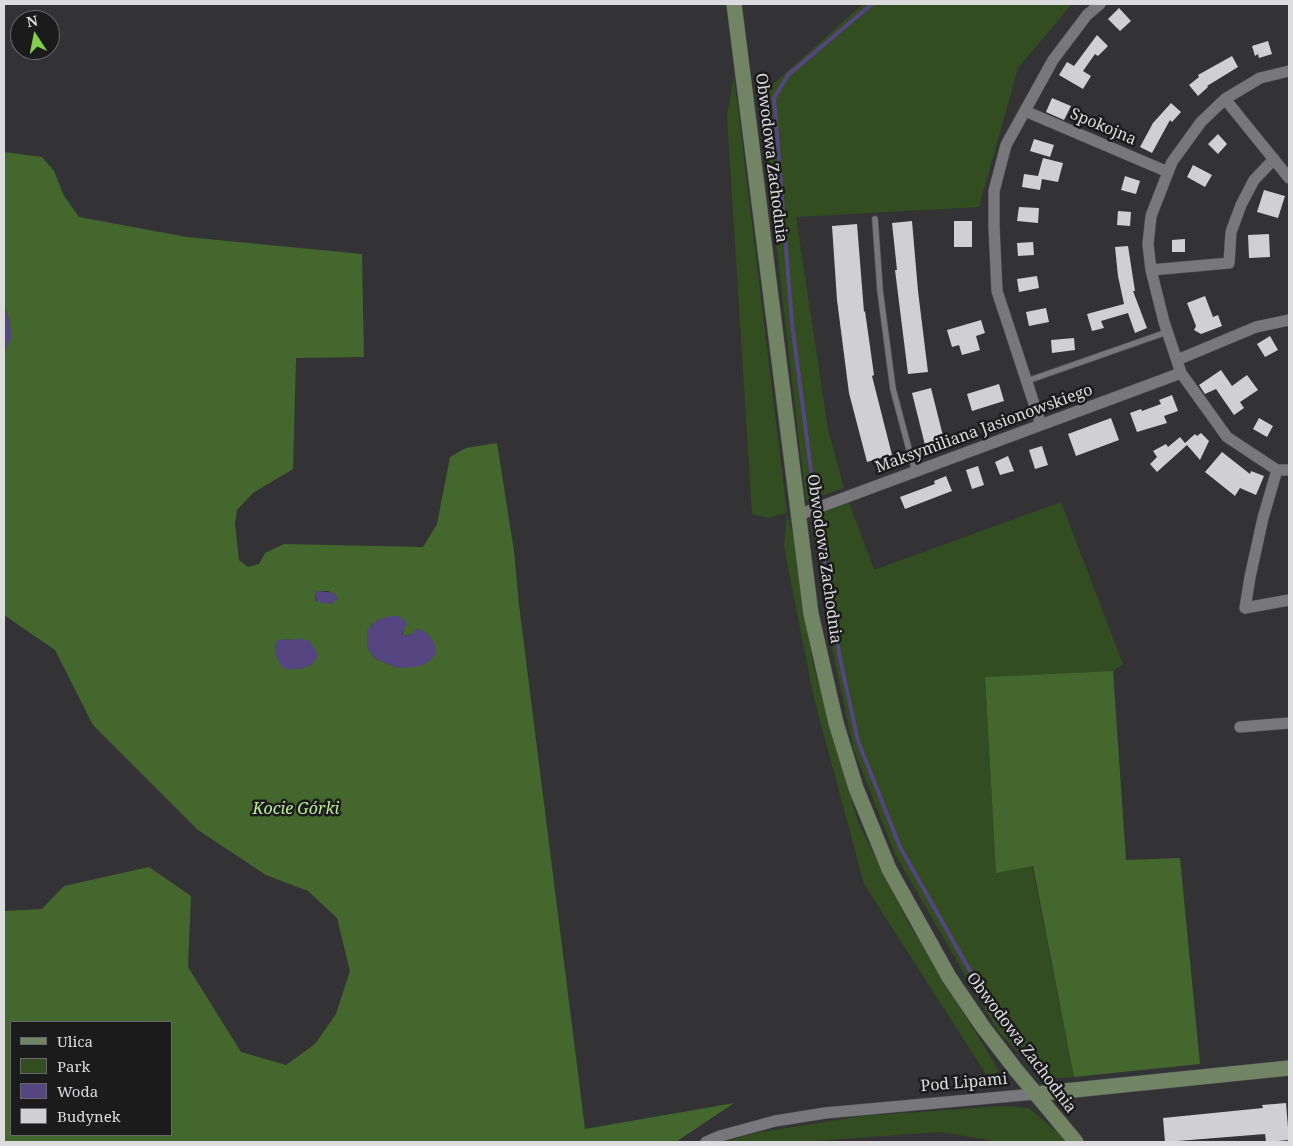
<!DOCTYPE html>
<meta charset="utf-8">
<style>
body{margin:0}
#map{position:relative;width:1293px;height:1146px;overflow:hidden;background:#333336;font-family:"Noto Serif",serif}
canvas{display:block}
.frame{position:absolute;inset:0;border:5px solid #dcdcde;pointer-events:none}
.legend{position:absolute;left:10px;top:1021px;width:162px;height:115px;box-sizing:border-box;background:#1b1b1c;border:1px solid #68686a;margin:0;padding:6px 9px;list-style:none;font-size:15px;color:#dcdcde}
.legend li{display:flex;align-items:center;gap:10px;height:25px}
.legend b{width:25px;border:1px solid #68686a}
.north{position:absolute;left:10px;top:10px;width:50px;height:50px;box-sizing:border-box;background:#1b1b1c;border:1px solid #68686a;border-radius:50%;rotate:349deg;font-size:14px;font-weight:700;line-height:20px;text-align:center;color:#dcdcde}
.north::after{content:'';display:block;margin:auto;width:18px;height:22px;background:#85cf4d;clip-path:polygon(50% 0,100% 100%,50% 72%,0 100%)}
</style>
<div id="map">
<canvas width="1293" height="1146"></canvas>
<div class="frame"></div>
<ul class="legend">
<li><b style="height:6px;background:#718464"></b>Ulica</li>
<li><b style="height:14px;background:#324d1f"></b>Park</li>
<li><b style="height:14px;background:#554580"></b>Woda</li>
<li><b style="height:14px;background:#d0cfd4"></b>Budynek</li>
</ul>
<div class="north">N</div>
</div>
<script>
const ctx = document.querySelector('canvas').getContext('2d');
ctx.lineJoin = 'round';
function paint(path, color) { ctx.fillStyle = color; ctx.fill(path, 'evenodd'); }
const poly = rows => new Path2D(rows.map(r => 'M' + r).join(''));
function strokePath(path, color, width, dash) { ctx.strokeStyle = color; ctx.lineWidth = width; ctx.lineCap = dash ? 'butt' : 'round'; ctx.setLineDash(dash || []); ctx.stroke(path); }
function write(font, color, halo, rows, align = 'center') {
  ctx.font = font + ' "Noto Serif",serif'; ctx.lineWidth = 5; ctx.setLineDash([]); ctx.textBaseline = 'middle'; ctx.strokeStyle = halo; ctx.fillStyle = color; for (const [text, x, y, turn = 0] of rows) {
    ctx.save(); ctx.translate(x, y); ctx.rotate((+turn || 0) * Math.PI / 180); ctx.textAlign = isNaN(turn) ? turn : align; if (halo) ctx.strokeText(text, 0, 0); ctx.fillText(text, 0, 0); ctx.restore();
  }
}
paint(poly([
 [863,4,1072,4,1018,68,979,207,796,217,828,429,844,488,806,501,760,104,771,86],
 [734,76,787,513,795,542,812,660,858,822,908,922,999,1071,991,1082,864,884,814,698,784,547,787,513,768,518,752,514,727,116],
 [849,502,874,570,1061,502,1123,664,1113,671,985,677,996,872,1032,866,1074,1077,1043,1079,997,1030,895,854,854,750,832,649,811,518],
 [1003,1106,1029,1108,1059,1134,1066,1142,999,1142,940,1132,800,1142,725,1142,755,1133,862,1116]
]), '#324d1f');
paint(poly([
 [4,152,42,157,54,171,64,196,79,217,187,237,362,254,364,357,296,358,293,469,253,493,237,510,235,524,239,560,248,567,259,564,265,553,284,544,423,547,437,524,450,457,466,448,497,443,514,551,519,605,585,1129,734,1103,676,1142,4,1142,4,911,42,909,64,886,149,867,191,896,188,967,241,1052,286,1065,315,1044,336,1014,350,971,337,918,308,891,266,875,198,830,93,725,55,650,4,615,4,350,6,349,10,322,4,307],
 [318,591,329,591,332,604,316,601,315,593],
 [384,618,403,629,403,636,413,634,417,629,422,630,399,668,376,659,367,647,371,625],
 [283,639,293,640,286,669,279,662],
 [11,1022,171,1022,171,1135,11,1135],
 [1113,671,1126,860,1180,858,1200,1064,1074,1077,1033,866,996,873,985,677]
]), '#44672d');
paint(poly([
 [4,307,10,322,11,337,6,349,4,350],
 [318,591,334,593,338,598,332,604,317,602,315,593],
 [391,616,398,616,406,621,407,625,403,629,402,633,403,636,413,634,414,631,419,629,428,634,432,639,436,647,436,653,432,659,425,664,415,667,399,668,376,659,367,647,367,630,377,620],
 [297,638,310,641,317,653,317,658,311,665,301,669,286,669,281,666,276,656,275,644,277,641,283,639,293,640]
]), '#554580');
strokePath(poly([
 [813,486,792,323,774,98,788,75,872,4],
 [819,520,839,654,858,741,900,847,1000,1024]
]), '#554580', 4);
paint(poly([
 [1119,8,1131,21,1120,31,1108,19],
 [1097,35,1108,46,1098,56,1095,54,1083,71,1091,76,1083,89,1059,75,1067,62,1074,66],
 [1268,41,1272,54,1259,58,1258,54,1255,56,1252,46],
 [1232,56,1238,67,1207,86,1208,87,1198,96,1189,85,1199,77,1198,75],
 [1052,98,1071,106,1064,120,1046,112],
 [1171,103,1181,112,1172,122,1170,120,1152,153,1140,147,1153,123],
 [1218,134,1227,144,1218,154,1208,144],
 [1034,139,1054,145,1050,157,1030,151],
 [1043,158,1063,163,1058,182,1042,179,1040,190,1022,187,1024,174,1038,176],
 [1193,165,1212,175,1205,187,1187,177],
 [1125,176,1140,181,1136,194,1121,190],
 [1264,190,1285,196,1278,218,1257,212],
 [1019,207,1039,208,1038,223,1017,221],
 [1118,211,1131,212,1130,226,1117,225],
 [912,221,918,291,928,372,908,374,895,270,897,270,892,223],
 [954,221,972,221,972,247,954,247],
 [857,224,864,312,865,311,874,375,872,376,892,455,867,462,849,393,837,300,832,226],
 [1269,234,1270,257,1249,258,1248,235],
 [1185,239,1185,252,1172,252,1172,240],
 [1033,242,1034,255,1018,256,1017,243],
 [1128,246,1135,291,1133,291,1147,328,1135,333,1128,313,1101,321,1104,328,1092,331,1087,314,1124,304,1118,276,1115,247],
 [1037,276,1039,288,1019,292,1017,279],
 [1205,296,1213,317,1218,315,1222,326,1201,334,1194,330,1196,326,1187,303],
 [1046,308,1049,322,1029,326,1026,312],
 [981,320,985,333,976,336,980,350,962,355,959,345,952,347,947,330],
 [1270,336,1278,350,1265,357,1257,344],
 [1074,338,1075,350,1052,353,1051,340],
 [1221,370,1232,386,1247,375,1258,390,1240,402,1244,408,1234,415,1216,389,1205,394,1199,385],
 [999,384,1004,401,972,411,967,394],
 [931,388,945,444,926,449,912,393],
 [1172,395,1178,411,1164,416,1167,423,1137,432,1130,413,1141,409,1142,411,1161,404,1159,400],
 [1111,418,1119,440,1076,456,1068,434],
 [1259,418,1273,426,1267,437,1253,429],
 [1201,433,1209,441,1200,460,1187,445,1157,472,1150,464,1157,457,1153,451,1166,444,1168,447,1180,437,1185,443,1195,434,1197,436],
 [1042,446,1048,465,1035,469,1029,450],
 [1222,452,1250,474,1251,471,1264,476,1256,495,1240,488,1235,496,1205,472],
 [1008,456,1014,471,1000,475,995,462],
 [978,466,984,485,972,489,966,470],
 [946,476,952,491,905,509,900,497,935,484,934,481],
 [1286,1103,1289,1140,1266,1142,1265,1134,1165,1142,1163,1118,1263,1108,1262,1105]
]), '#d0cfd4');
const lane = poly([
 [875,219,880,290,893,389,915,472],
 [1027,381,1167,332]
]);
const street = poly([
 [1289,71,1260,78,1225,99,1201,122,1172,162,1151,216,1148,244,1151,270,1164,322,1181,373,1227,437,1277,470,1289,470],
 [1225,99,1289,178],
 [1025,111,1168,172],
 [1151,270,1229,263,1231,232,1241,205,1254,180,1274,159],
 [1177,360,1256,327,1289,320],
 [1041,425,997,291,994,227,994,191,1006,145,1053,60,1087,15,1100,4],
 [1277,470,1263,518,1250,577,1245,608,1289,600],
 [798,515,1181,373],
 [1240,727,1289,723],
 [706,1142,720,1136,775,1121,825,1113,1035,1094]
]);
const secondary = poly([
 [734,4,811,614,836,723,856,788,889,869,949,977,983,1027,1016,1070,1076,1142],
 [1035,1094,1289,1068]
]);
strokePath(lane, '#515054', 7);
strokePath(street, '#515054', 12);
strokePath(secondary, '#515054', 16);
strokePath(lane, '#78777b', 5.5);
strokePath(street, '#78777b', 11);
strokePath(secondary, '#718464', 15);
write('16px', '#dcdcde', '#1b1b1c', [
 ["Spokojna",1103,127,23],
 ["Obwodowa Zachodnia",771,158,83],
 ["Maksymiliana Jasionowskiego",984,429,-20],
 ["Obwodowa Zachodnia",824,559,82],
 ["Obwodowa Zachodnia",1021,1043,53],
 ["Pod Lipami",964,1083,-5]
]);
write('italic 16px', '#baef99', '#1b1b1c', [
 ["Kocie Górki",296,809]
]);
</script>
